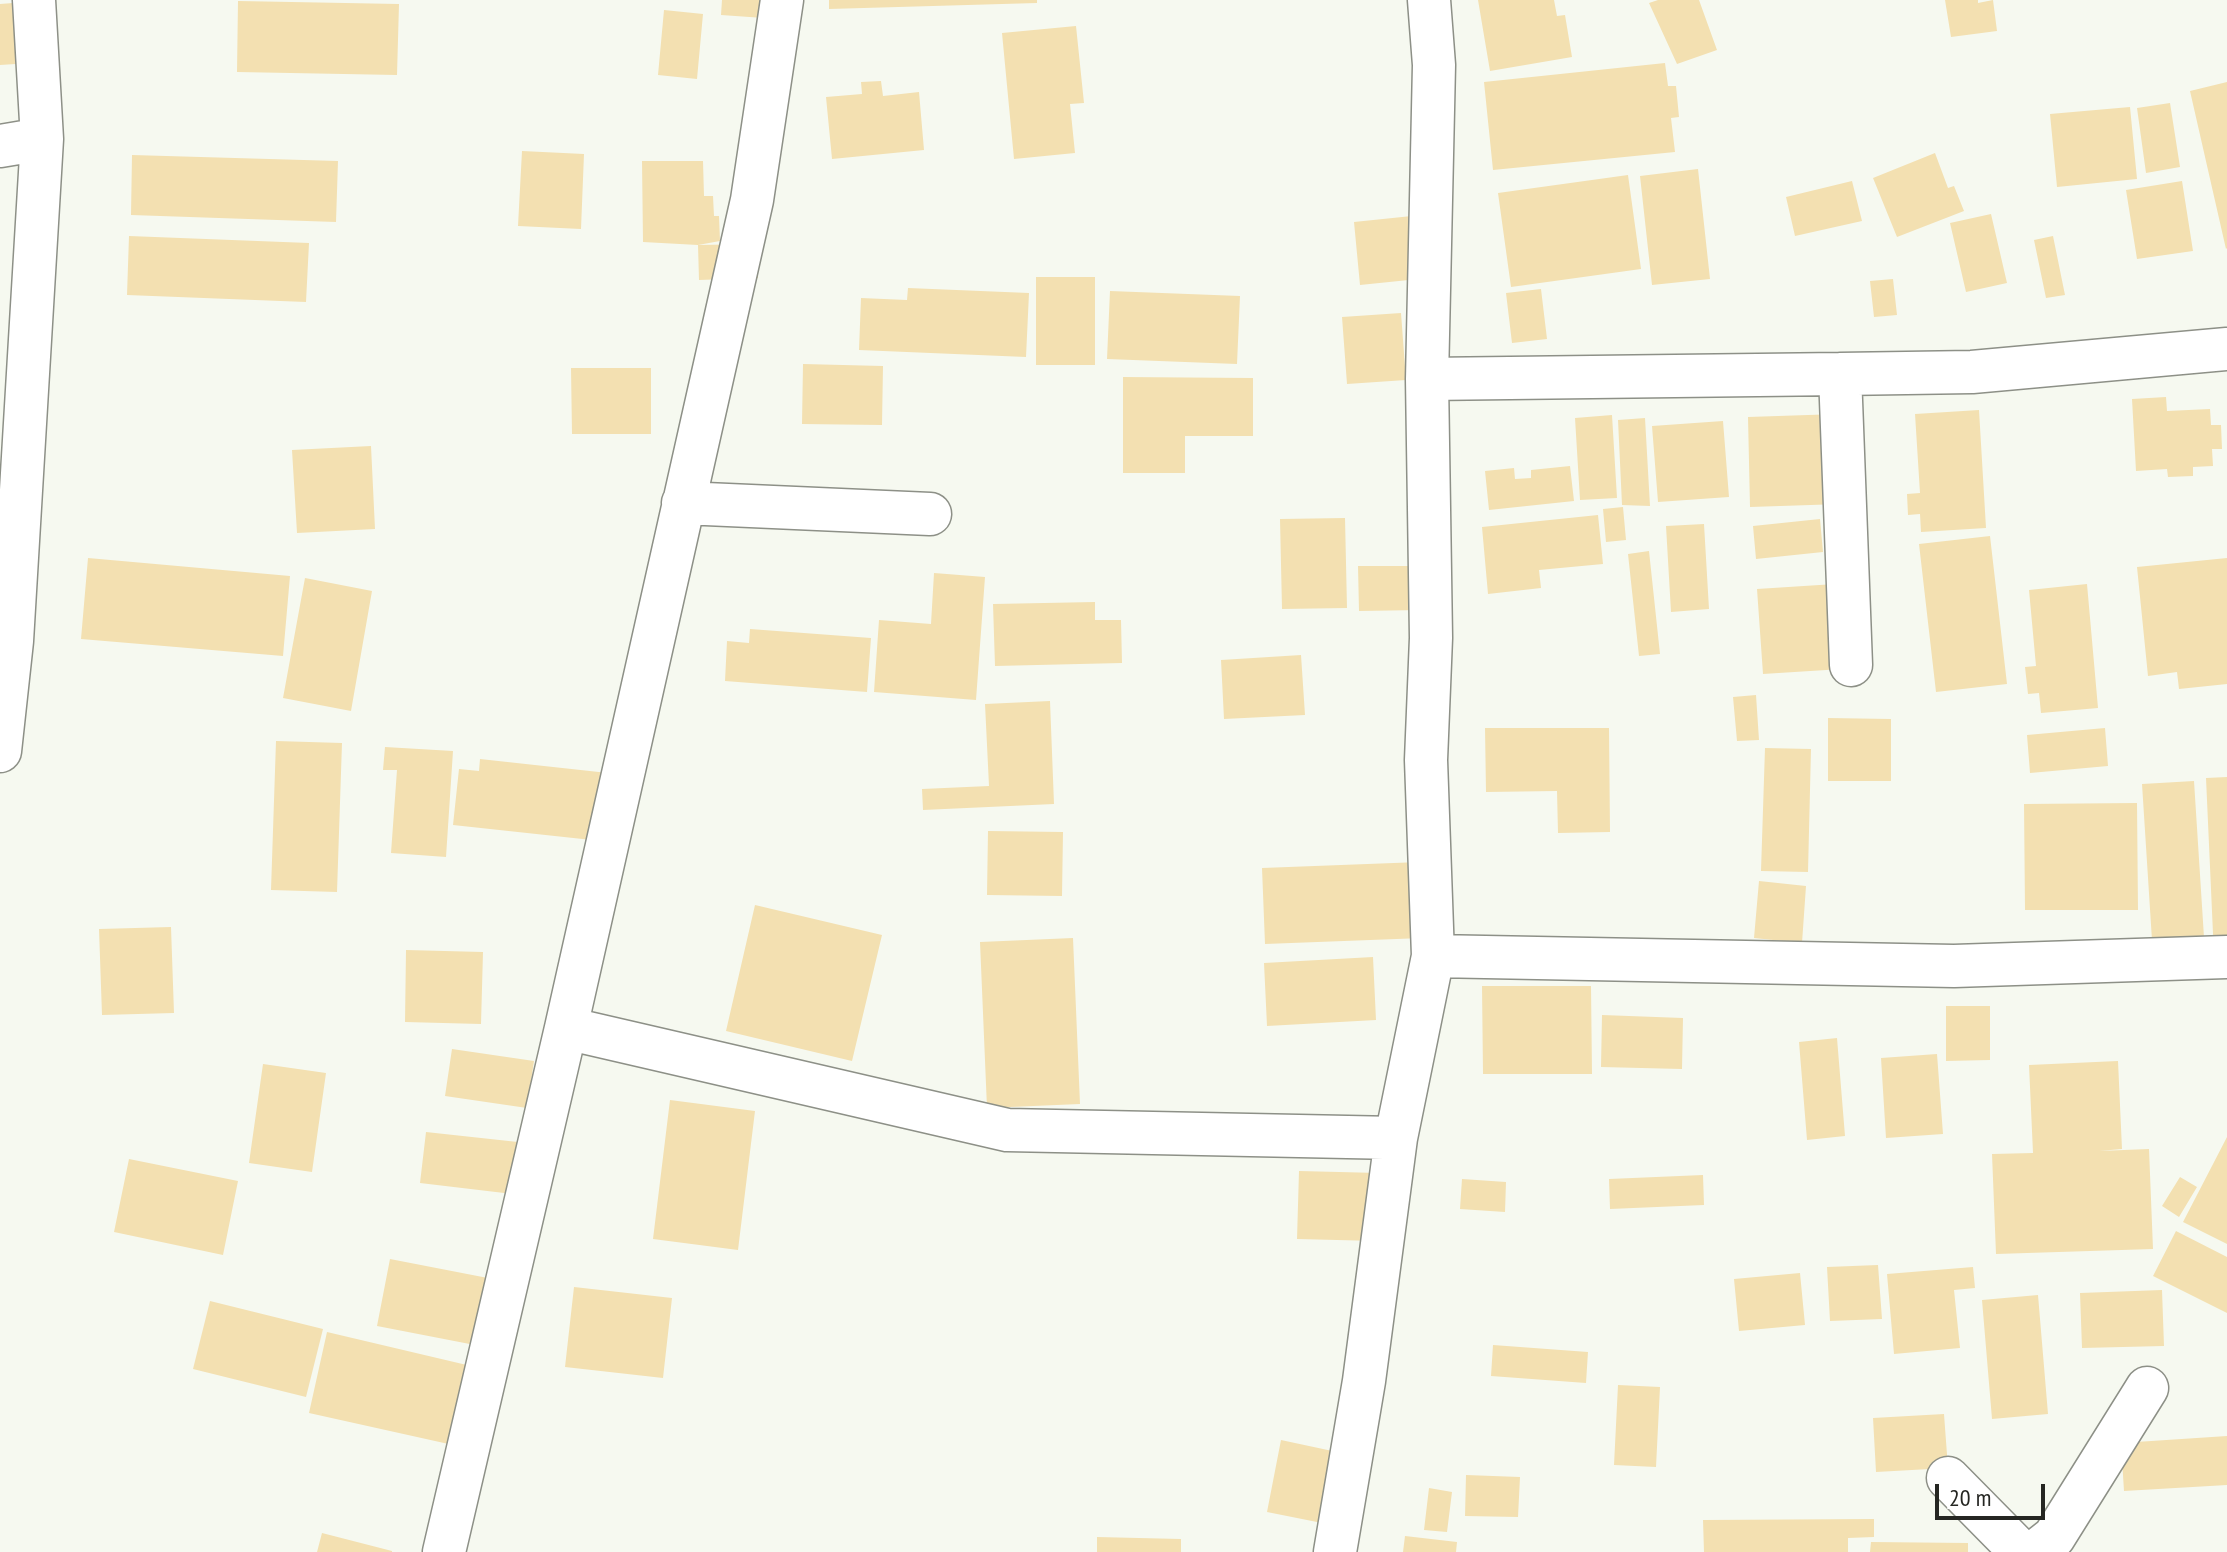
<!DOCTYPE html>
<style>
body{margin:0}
#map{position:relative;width:2227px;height:1552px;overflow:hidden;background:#f6f9f0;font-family:"PT Sans Narrow",sans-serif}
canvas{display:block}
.scale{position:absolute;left:1935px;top:1484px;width:110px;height:36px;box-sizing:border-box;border:4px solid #252622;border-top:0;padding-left:10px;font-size:24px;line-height:28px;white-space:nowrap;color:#252622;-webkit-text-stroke:6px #fff;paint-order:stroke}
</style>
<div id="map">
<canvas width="2227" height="1552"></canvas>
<div class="scale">20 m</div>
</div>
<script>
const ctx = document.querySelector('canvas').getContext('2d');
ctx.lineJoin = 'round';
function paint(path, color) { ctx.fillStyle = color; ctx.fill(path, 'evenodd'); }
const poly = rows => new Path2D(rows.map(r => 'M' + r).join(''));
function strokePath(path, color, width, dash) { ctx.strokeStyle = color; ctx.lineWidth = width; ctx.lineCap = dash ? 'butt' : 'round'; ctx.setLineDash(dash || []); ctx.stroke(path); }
paint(poly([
 [722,0,779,0,778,19,721,15],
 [829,0,1037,0,1037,3,829,9],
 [1478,0,1554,0,1557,16,1565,15,1572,57,1490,71],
 [1658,0,1699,0,1717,50,1677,64,1649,3],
 [1945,0,1978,0,1978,3,1993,0,1997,31,1951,37],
 [238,1,399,4,397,75,237,72],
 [26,2,31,63,0,65,0,4],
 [664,10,703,14,697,79,658,75],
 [1076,26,1084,103,1070,104,1075,153,1014,159,1002,33],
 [1665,63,1668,86,1676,86,1679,117,1671,118,1675,152,1493,170,1484,82],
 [881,81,883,96,919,92,924,150,832,159,826,97,862,94,861,82],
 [2227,82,2227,248,2226,249,2190,91],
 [2170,103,2180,167,2146,173,2137,108],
 [2130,107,2137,179,2057,187,2050,114],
 [522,151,584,154,581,229,518,226],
 [1935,153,1948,188,1954,186,1964,211,1897,237,1873,178],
 [132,155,338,161,336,222,131,215],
 [642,161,703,161,704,196,713,196,714,216,719,216,720,241,698,245,643,242],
 [1698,169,1710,279,1652,285,1640,176],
 [1628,175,1641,269,1511,287,1498,193],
 [1852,181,1862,221,1795,236,1786,197],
 [2182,181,2193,251,2137,259,2126,190],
 [1431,214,1438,277,1360,285,1354,222],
 [1991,214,2007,283,1966,292,1950,223],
 [129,236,309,243,306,302,127,295],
 [2053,236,2065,295,2046,298,2034,240],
 [757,244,758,278,699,280,698,245],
 [1036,277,1095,277,1095,365,1036,365],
 [1893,279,1897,315,1874,317,1870,281],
 [908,288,1029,293,1026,357,859,350,861,298,907,300],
 [1541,289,1547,339,1512,343,1506,293],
 [1110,291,1240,296,1237,364,1107,359],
 [1401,313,1406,380,1347,384,1342,317],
 [803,364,883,366,882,425,802,424],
 [571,368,651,368,651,434,572,434],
 [1123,377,1253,378,1253,436,1185,436,1185,473,1123,473],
 [2166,397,2167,411,2210,409,2211,425,2221,425,2222,449,2212,449,2213,466,2193,467,2193,476,2168,477,2167,469,2136,471,2132,399],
 [1979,410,1986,528,1921,532,1920,514,1908,515,1907,494,1920,493,1915,414],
 [1838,414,1841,504,1750,507,1748,417],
 [1612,415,1617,498,1580,500,1575,418],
 [1645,418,1650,506,1622,505,1618,420],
 [1723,421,1729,497,1658,502,1652,426],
 [371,446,375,529,297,533,292,450],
 [1570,466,1574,501,1489,510,1485,471,1514,468,1515,479,1531,478,1531,470],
 [1623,507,1626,540,1606,542,1603,509],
 [1598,515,1603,564,1539,570,1541,588,1488,594,1482,527],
 [1345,518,1347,608,1282,609,1280,519],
 [1820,519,1823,552,1756,559,1753,526],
 [1704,524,1709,609,1671,612,1666,526],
 [1990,536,2007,684,1936,692,1919,544],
 [1649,551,1660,654,1639,656,1628,554],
 [88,558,290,576,283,656,81,639],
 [2227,558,2227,684,2179,689,2177,672,2148,676,2137,567],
 [1358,566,1420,566,1421,610,1359,611],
 [934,573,985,577,976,700,874,692,879,620,931,624],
 [305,578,372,591,351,711,283,698],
 [1835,584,1842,669,1763,674,1757,589],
 [2087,584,2098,708,2041,713,2039,693,2028,694,2025,667,2036,666,2029,590],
 [1095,602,1095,620,1121,620,1122,663,995,666,993,604],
 [750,629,871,638,867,692,725,681,727,641,749,643],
 [1301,655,1305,715,1224,719,1221,660],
 [1756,695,1759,740,1737,741,1733,697],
 [1050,701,1054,804,923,810,922,789,989,786,985,704],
 [1828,718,1891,719,1891,781,1828,781],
 [1485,728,1609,728,1610,832,1558,833,1557,791,1486,792],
 [2105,728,2108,766,2030,773,2027,735],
 [276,741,342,743,337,892,271,890],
 [385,747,453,751,446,857,391,853,397,770,383,770],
 [1765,748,1811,749,1808,872,1761,871],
 [480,759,608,773,601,841,453,825,459,769,479,771],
 [2227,777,2227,955,2214,956,2206,778],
 [2194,781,2205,953,2153,956,2142,784],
 [2137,803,2138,910,2025,910,2024,804],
 [988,831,1063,832,1062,896,987,895],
 [1420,862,1423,938,1265,944,1262,868],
 [1759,881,1806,886,1802,943,1754,938],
 [755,905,882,935,852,1061,726,1031],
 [171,927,174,1013,102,1015,99,929],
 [1073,938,1080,1104,987,1108,980,942],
 [406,950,483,952,481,1024,405,1022],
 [1373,957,1376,1020,1267,1026,1264,963],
 [1482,986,1591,986,1592,1074,1483,1074],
 [1946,1006,1990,1006,1990,1060,1946,1061],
 [1602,1015,1683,1018,1682,1069,1601,1067],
 [1837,1038,1845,1136,1807,1140,1799,1042],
 [452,1049,534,1061,527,1108,445,1096],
 [1937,1054,1943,1134,1886,1138,1881,1058],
 [2118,1061,2122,1149,2099,1151,2149,1149,2153,1249,1996,1254,1992,1154,2033,1153,2029,1065],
 [263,1064,326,1073,312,1172,249,1163],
 [670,1100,755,1111,738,1250,653,1239],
 [426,1132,527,1143,521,1195,420,1183],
 [2227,1137,2227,1244,2183,1222],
 [129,1159,238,1181,223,1255,114,1232],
 [1299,1171,1379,1173,1377,1241,1297,1239],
 [1703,1175,1704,1205,1610,1209,1609,1179],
 [2180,1177,2197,1187,2179,1217,2162,1206],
 [1462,1179,1506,1182,1505,1212,1460,1209],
 [2176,1231,2227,1257,2227,1313,2153,1276],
 [390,1259,493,1279,480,1346,377,1326],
 [1878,1265,1882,1319,1830,1321,1827,1267],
 [1973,1267,1975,1288,1954,1290,1960,1348,1894,1354,1887,1274],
 [1800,1273,1805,1325,1739,1331,1734,1279],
 [574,1287,672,1298,663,1378,565,1367],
 [2162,1290,2164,1346,2082,1348,2080,1293],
 [2038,1295,2048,1414,1992,1419,1982,1300],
 [210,1301,323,1329,306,1397,193,1369],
 [327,1332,471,1366,453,1445,309,1413],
 [1493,1345,1588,1352,1586,1383,1491,1376],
 [1618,1385,1660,1387,1656,1467,1614,1465],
 [1944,1414,1948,1468,1876,1472,1873,1418],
 [2227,1436,2227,1485,2124,1491,2121,1443],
 [1281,1440,1351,1455,1337,1526,1267,1512],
 [1466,1475,1520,1477,1518,1517,1465,1516],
 [1429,1488,1452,1492,1447,1532,1424,1530],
 [1874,1519,1874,1537,1848,1538,1848,1552,1704,1552,1703,1520],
 [322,1533,392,1551,392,1552,317,1552],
 [1405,1536,1457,1542,1456,1552,1403,1552],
 [1097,1537,1181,1539,1181,1552,1097,1552],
 [1871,1542,1968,1543,1968,1552,1870,1552]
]), '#f3e0b1');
const minor = poly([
 [0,146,42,139],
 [1840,374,1972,372,2227,349],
 [1427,379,1840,374,1851,665],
 [683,503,930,514],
 [0,751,12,641,42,139,34,0],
 [1433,956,1954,966,2227,957],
 [566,1028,1007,1130,1396,1138],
 [1948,1478,2021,1552],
 [444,1552,566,1028,752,200,782,0],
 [1335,1552,1364,1381,1396,1138,1433,956,1426,760,1431,638,1427,379,1434,65,1429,0],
 [2035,1552,2054,1537,2147,1388]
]);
strokePath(minor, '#8d9087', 45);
strokePath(minor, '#fff', 42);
</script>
